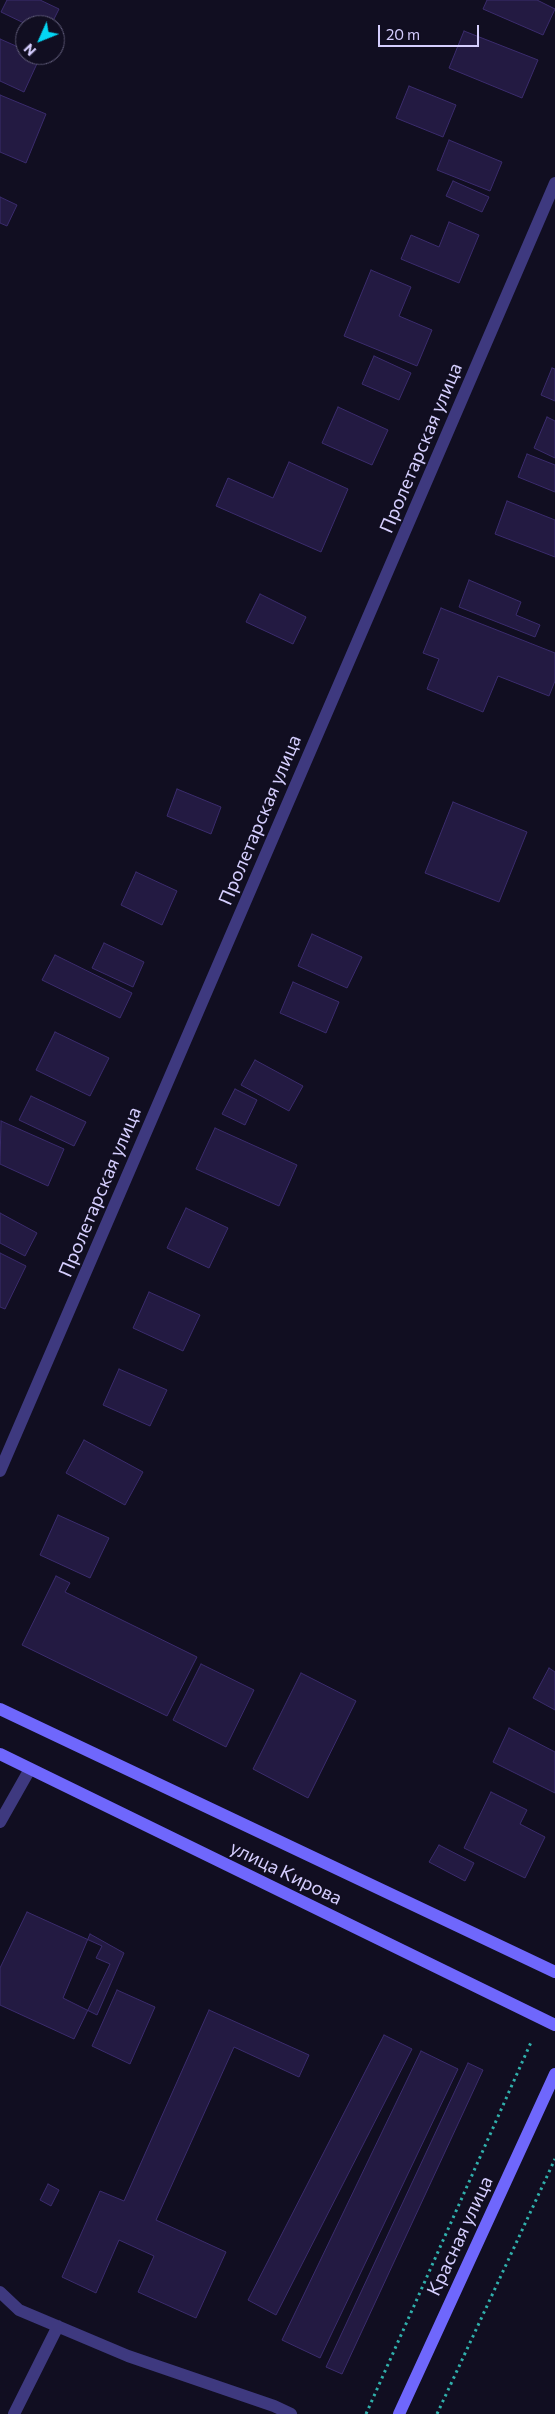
<!DOCTYPE html>
<meta charset="utf-8">
<style>
body{margin:0}
#map{position:relative;width:555px;height:2414px;overflow:hidden;background:#110e21;font-family:Commissioner,sans-serif}
canvas{display:block}
.north{position:absolute;left:15px;top:15px;width:50px;height:50px;box-sizing:border-box;background:#110e21;border:1px solid #5f5b79;border-radius:50%;rotate:226deg;font-size:14px;font-weight:700;line-height:20px;text-align:center;color:#d5cefe}
.north::after{content:'';display:block;margin:auto;width:18px;height:22px;background:#04d6f4;clip-path:polygon(50% 0,100% 100%,50% 72%,0 100%)}
.scale{position:absolute;left:378px;top:25px;width:101px;height:22px;box-sizing:border-box;border:2px solid #d5cefe;border-top:0;padding-left:6px;font-size:15px;line-height:18px;white-space:nowrap;color:#d5cefe;-webkit-text-stroke:4px #110e21;paint-order:stroke}
</style>
<div id="map">
<canvas width="555" height="2414"></canvas>
<div class="north">N</div>
<div class="scale">20 m</div>
</div>
<script>
const ctx = document.querySelector('canvas').getContext('2d');
ctx.lineJoin = 'round';
function paint(path, color) { ctx.fillStyle = color; ctx.fill(path, 'evenodd'); }
const poly = rows => new Path2D(rows.map(r => 'M' + r).join(''));
function strokePath(path, color, width, dash) { ctx.strokeStyle = color; ctx.lineWidth = width; ctx.lineCap = dash ? 'butt' : 'round'; ctx.setLineDash(dash || []); ctx.stroke(path); }
function write(font, color, halo, rows, align = 'center') {
  ctx.font = font + ' Commissioner,sans-serif'; ctx.lineWidth = 4; ctx.setLineDash([]); ctx.textBaseline = 'middle'; ctx.strokeStyle = halo; ctx.fillStyle = color; for (const [text, x, y, turn = 0] of rows) {
    ctx.save(); ctx.translate(x, y); ctx.rotate((+turn || 0) * Math.PI / 180); ctx.textAlign = isNaN(turn) ? turn : align; if (halo) ctx.strokeText(text, 0, 0); ctx.fillText(text, 0, 0); ctx.restore();
  }
}
const building = poly([
 [7,0,40,0,59,9,51,25,28,25,1,12,7,0],
 [487,0,537,0,555,9,543,35,483,9,487,0],
 [464,31,538,60,522,98,449,68,464,31],
 [0,39,25,50,25,55,40,57,24,92,0,81,0,39],
 [409,86,456,105,443,137,396,118,409,86],
 [0,95,46,114,26,163,0,152,0,95],
 [449,140,502,162,490,191,437,170,449,140],
 [453,181,489,197,482,212,446,196,453,181],
 [0,197,17,205,7,226,0,223,0,197],
 [449,222,479,235,459,283,401,259,411,235,439,247,449,222],
 [371,270,411,287,399,316,432,330,417,366,344,336,371,270],
 [374,356,411,373,399,400,362,384,374,356],
 [552,368,555,369,555,401,541,395,552,368],
 [338,407,388,430,372,465,322,443,338,407],
 [547,417,555,421,555,458,534,448,547,417],
 [527,454,555,465,555,492,518,477,527,454],
 [289,462,348,489,321,552,216,506,228,478,273,498,289,462],
 [507,501,555,520,555,557,495,534,507,501],
 [469,580,521,602,516,615,540,625,535,637,459,607,469,580],
 [260,594,306,617,293,644,246,622,260,594],
 [441,608,555,653,555,681,549,696,498,676,483,712,427,689,439,659,423,653,441,608],
 [177,789,221,807,211,834,167,816,177,789],
 [453,802,527,832,499,902,425,873,453,802],
 [136,872,177,891,162,925,121,905,136,872],
 [312,934,362,957,347,988,298,966,312,934],
 [104,943,144,962,133,987,92,968,104,943],
 [55,955,132,993,120,1018,42,980,55,955],
 [293,982,339,1002,326,1033,280,1013,293,982],
 [55,1032,109,1058,90,1096,36,1070,55,1032],
 [255,1060,303,1086,289,1111,241,1085,255,1060],
 [235,1089,257,1100,245,1125,222,1114,235,1089],
 [31,1096,86,1122,74,1146,19,1120,31,1096],
 [1,1121,64,1149,48,1186,0,1164,1,1121],
 [215,1128,297,1165,279,1206,196,1169,215,1128],
 [186,1208,228,1228,209,1268,167,1248,186,1208],
 [0,1213,37,1233,25,1256,0,1243,0,1213],
 [0,1253,26,1266,5,1309,0,1307,0,1253],
 [149,1292,200,1315,183,1351,133,1328,149,1292],
 [119,1369,167,1390,150,1426,103,1405,119,1369],
 [84,1440,143,1472,125,1505,66,1473,84,1440],
 [58,1515,109,1538,90,1578,40,1555,58,1515],
 [56,1576,70,1583,65,1592,197,1657,167,1716,22,1645,56,1576],
 [201,1664,254,1690,226,1747,173,1720,201,1664],
 [549,1668,555,1672,555,1710,533,1698,549,1668],
 [301,1673,356,1701,308,1798,253,1769,301,1673],
 [509,1728,555,1752,555,1793,493,1762,509,1728],
 [491,1792,527,1810,520,1824,545,1837,525,1878,464,1848,491,1792],
 [439,1845,474,1863,465,1881,429,1862,439,1845],
 [27,1912,102,1946,96,1958,110,1964,74,2039,0,2005,0,1968,27,1912],
 [90,1934,124,1953,97,2015,63,1998,90,1934],
 [117,1990,155,2007,130,2064,92,2046,117,1990],
 [209,2010,309,2055,299,2077,234,2047,156,2220,226,2252,196,2318,138,2292,154,2256,119,2240,96,2293,62,2277,100,2191,124,2201,209,2010],
 [384,2035,412,2049,276,2315,248,2300,384,2035],
 [421,2051,458,2069,320,2358,282,2340,421,2051],
 [468,2063,483,2070,342,2374,326,2367,468,2063],
 [48,2184,59,2190,51,2206,40,2200,48,2184]
]);
paint(building, '#231a42');
strokePath(building, '#3b2c6d', 1);
strokePath(poly([
 [366,2414,532,2040],
 [437,2414,555,2159]
]), '#30b0ac', 3, [2.5, 4]);
strokePath(poly([
 [0,1822,30,1769],
 [0,2292,19,2310,128,2356,274,2406,291,2414],
 [14,2414,58,2326]
]), '#3e397f', 12);
strokePath(poly([
 [0,1471,555,183]
]), '#3e397f', 12);
strokePath(poly([
 [0,1709,555,1972],
 [0,1754,555,2025],
 [399,2414,555,2074]
]), '#6f67fc', 12);
write('19px', '#d5cefe', '#110e21', [
 ["Пролетарская улица",421,448,-67],
 ["Пролетарская улица",260,820,-67],
 ["Пролетарская улица",100,1192,-67],
 ["улица Кирова",286,1873,26],
 ["Красная улица",460,2236,-65]
]);
</script>
